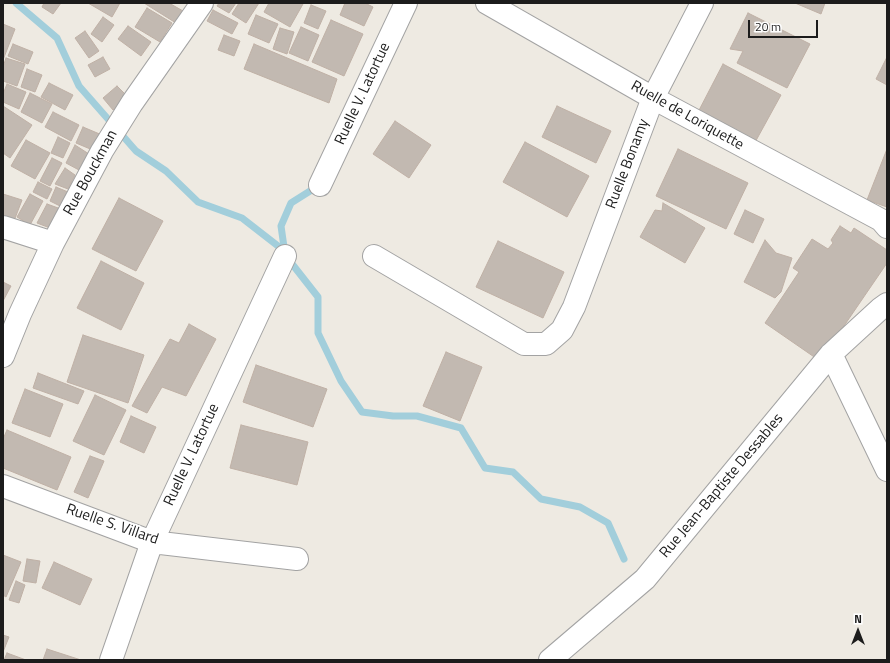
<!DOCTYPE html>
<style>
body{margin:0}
#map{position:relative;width:890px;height:663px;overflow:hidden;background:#eeeae2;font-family:"Titillium Web",sans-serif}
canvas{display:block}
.frame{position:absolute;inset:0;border:4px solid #1c1c1c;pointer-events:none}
.north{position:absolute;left:838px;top:611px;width:40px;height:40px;-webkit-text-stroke:3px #fff;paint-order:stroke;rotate:0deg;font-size:11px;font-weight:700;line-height:16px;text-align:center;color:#1c1c1c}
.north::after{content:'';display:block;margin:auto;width:14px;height:18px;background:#1c1c1c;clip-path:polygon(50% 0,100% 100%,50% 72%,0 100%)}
.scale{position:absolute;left:748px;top:20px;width:70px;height:18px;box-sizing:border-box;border:2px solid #1c1c1c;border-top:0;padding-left:5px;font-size:12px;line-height:14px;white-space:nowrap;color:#1c1c1c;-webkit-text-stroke:3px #fff;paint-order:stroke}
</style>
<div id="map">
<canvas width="890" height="663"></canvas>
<div class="frame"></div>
<div class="north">N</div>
<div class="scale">20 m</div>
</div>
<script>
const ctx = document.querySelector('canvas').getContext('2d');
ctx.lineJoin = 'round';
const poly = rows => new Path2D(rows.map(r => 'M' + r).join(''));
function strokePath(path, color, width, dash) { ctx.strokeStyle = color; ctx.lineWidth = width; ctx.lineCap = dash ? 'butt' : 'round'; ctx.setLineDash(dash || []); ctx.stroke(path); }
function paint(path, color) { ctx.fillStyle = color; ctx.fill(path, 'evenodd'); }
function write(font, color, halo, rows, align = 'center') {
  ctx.font = font + ' "Titillium Web",sans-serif'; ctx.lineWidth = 3.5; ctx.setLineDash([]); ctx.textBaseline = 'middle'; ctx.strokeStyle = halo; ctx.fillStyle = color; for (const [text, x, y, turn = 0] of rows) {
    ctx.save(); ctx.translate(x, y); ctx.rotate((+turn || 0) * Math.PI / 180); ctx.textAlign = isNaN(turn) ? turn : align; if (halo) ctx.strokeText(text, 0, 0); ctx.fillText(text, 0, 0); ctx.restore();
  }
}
strokePath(poly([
 [16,3,57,38,79,86,136,151,166,171,198,202,242,218,278,246,318,297,318,333,341,381,362,412,393,416,417,416,461,428,485,468,513,472,541,499,580,507,608,523,624,559],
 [285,254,281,226,291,203,318,186]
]), '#a2cedb', 7);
const building = poly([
 [44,3,61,3,53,14,42,7,44,3],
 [88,3,120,3,112,17,88,3],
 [144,3,169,3,183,11,176,23,144,3],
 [219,3,236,3,229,13,217,6,219,3],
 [239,3,259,3,246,23,232,14,239,3],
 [269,3,301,3,303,4,290,27,264,12,269,3],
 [345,3,365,3,373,7,364,26,340,15,345,3],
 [795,3,825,3,821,14,795,3],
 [311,5,326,11,318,29,304,23,311,5],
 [147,8,172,23,160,42,135,27,147,8],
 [213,10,238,23,232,34,207,21,213,10],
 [748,13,810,44,787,88,737,63,743,51,730,49,748,13],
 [256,15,278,24,269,43,248,34,256,15],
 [103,17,114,25,102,42,91,34,103,17],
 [331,20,363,34,344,76,312,62,331,20],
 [3,24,15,29,3,60,3,24],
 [128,26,151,42,141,56,118,39,128,26],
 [301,27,319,35,308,61,289,53,301,27],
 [280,28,294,32,287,54,273,49,280,28],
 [85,31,99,51,89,58,75,38,85,31],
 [224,35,240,41,234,56,218,50,224,35],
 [13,44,33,52,28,64,8,56,13,44],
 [254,44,337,79,329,103,244,69,254,44],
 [103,57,110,69,95,77,88,65,103,57],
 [887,57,887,85,876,79,887,57],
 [6,58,25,64,17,86,3,81,3,67,6,58],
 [723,64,781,95,753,146,696,116,723,64],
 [27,69,42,75,35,92,21,87,27,69],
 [49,83,73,95,65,110,41,97,49,83],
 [7,84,26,92,19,109,3,102,3,94,7,84],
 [117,86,128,97,113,110,103,98,117,86],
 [30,93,52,104,42,123,21,112,30,93],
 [3,106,32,125,10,158,3,153,3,106],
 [557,106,611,131,596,163,542,137,557,106],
 [53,112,79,125,71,141,45,127,53,112],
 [395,121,431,145,409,178,373,154,395,121],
 [83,127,102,135,95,151,76,143,83,127],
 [58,137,70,143,63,158,51,153,58,137],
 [26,140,50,153,35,179,11,166,26,140],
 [525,142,589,176,567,217,503,182,525,142],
 [75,145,89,154,79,170,66,163,75,145],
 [678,149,748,183,726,229,656,196,678,149],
 [887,149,887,207,867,200,887,149],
 [52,158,62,163,50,186,40,181,52,158],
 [65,168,75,175,68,189,55,184,65,168],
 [38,182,52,189,47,199,33,192,38,182],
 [56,187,68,192,62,207,50,201,56,187],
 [3,194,22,200,14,221,3,217,3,194],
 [30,194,43,201,30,225,17,217,30,194],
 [119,198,163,221,136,271,92,249,119,198],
 [663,203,705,228,685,263,640,237,655,210,662,211,663,203],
 [47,204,61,209,50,228,37,223,47,204],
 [745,210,764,219,753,243,734,234,745,210],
 [840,226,851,233,854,228,887,250,887,263,820,361,765,323,799,272,793,268,812,239,828,249,833,243,831,240,840,226],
 [765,240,776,253,792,258,781,292,775,298,744,282,765,240],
 [498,241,564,272,543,318,476,287,498,241],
 [101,261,144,283,121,330,77,308,101,261],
 [3,282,11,286,3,301,3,282],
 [189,324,216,339,186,396,162,387,147,413,132,406,170,339,179,343,189,324],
 [83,335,144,355,128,403,67,382,83,335],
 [446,352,482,367,460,421,423,406,446,352],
 [256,365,327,389,313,427,243,402,256,365],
 [38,373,84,391,78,404,33,388,38,373],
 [25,389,63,404,50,437,12,423,25,389],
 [95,395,126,410,104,455,73,441,95,395],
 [131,416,156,427,144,453,120,442,131,416],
 [241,425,308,442,297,485,230,468,241,425],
 [7,430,71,457,57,490,3,468,3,439,7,430],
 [90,456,104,461,88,498,74,492,90,456],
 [3,555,21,562,6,597,3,595,3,555],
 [27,559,40,561,36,583,23,581,27,559],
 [54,562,92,579,80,605,42,588,54,562],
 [16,581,25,585,19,603,9,600,16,581],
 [3,635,9,637,3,652,3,635],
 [47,649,81,660,43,660,47,649],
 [7,653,26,660,4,660,7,653]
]);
paint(building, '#c2b9b1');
strokePath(building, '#bfb0a5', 1);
const minor = poly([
 [487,3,653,98,881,220,887,227],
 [320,185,406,3],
 [3,227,53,243],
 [374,256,524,344,546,344,562,330,574,307,653,98,702,3],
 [831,354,887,470],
 [3,356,20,314,53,243,102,151,132,103,202,3],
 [3,486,152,542,297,559],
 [111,660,152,542,285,256],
 [550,660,645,579,831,354,880,309,887,304]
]);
strokePath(minor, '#a3a3a3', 24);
strokePath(minor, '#fff', 22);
write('15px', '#1c1c1c', '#fff', [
 ["Ruelle V. Latortue",363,94,-65],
 ["Ruelle de Loriquette",687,116,29],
 ["Ruelle Bonamy",628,164,-69],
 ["Rue Bouckman",91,173,-61],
 ["Ruelle V. Latortue",192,455,-65],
 ["Rue Jean-Baptiste Dessables",722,486,-50],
 ["Ruelle S. Villard",112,525,19]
]);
</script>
